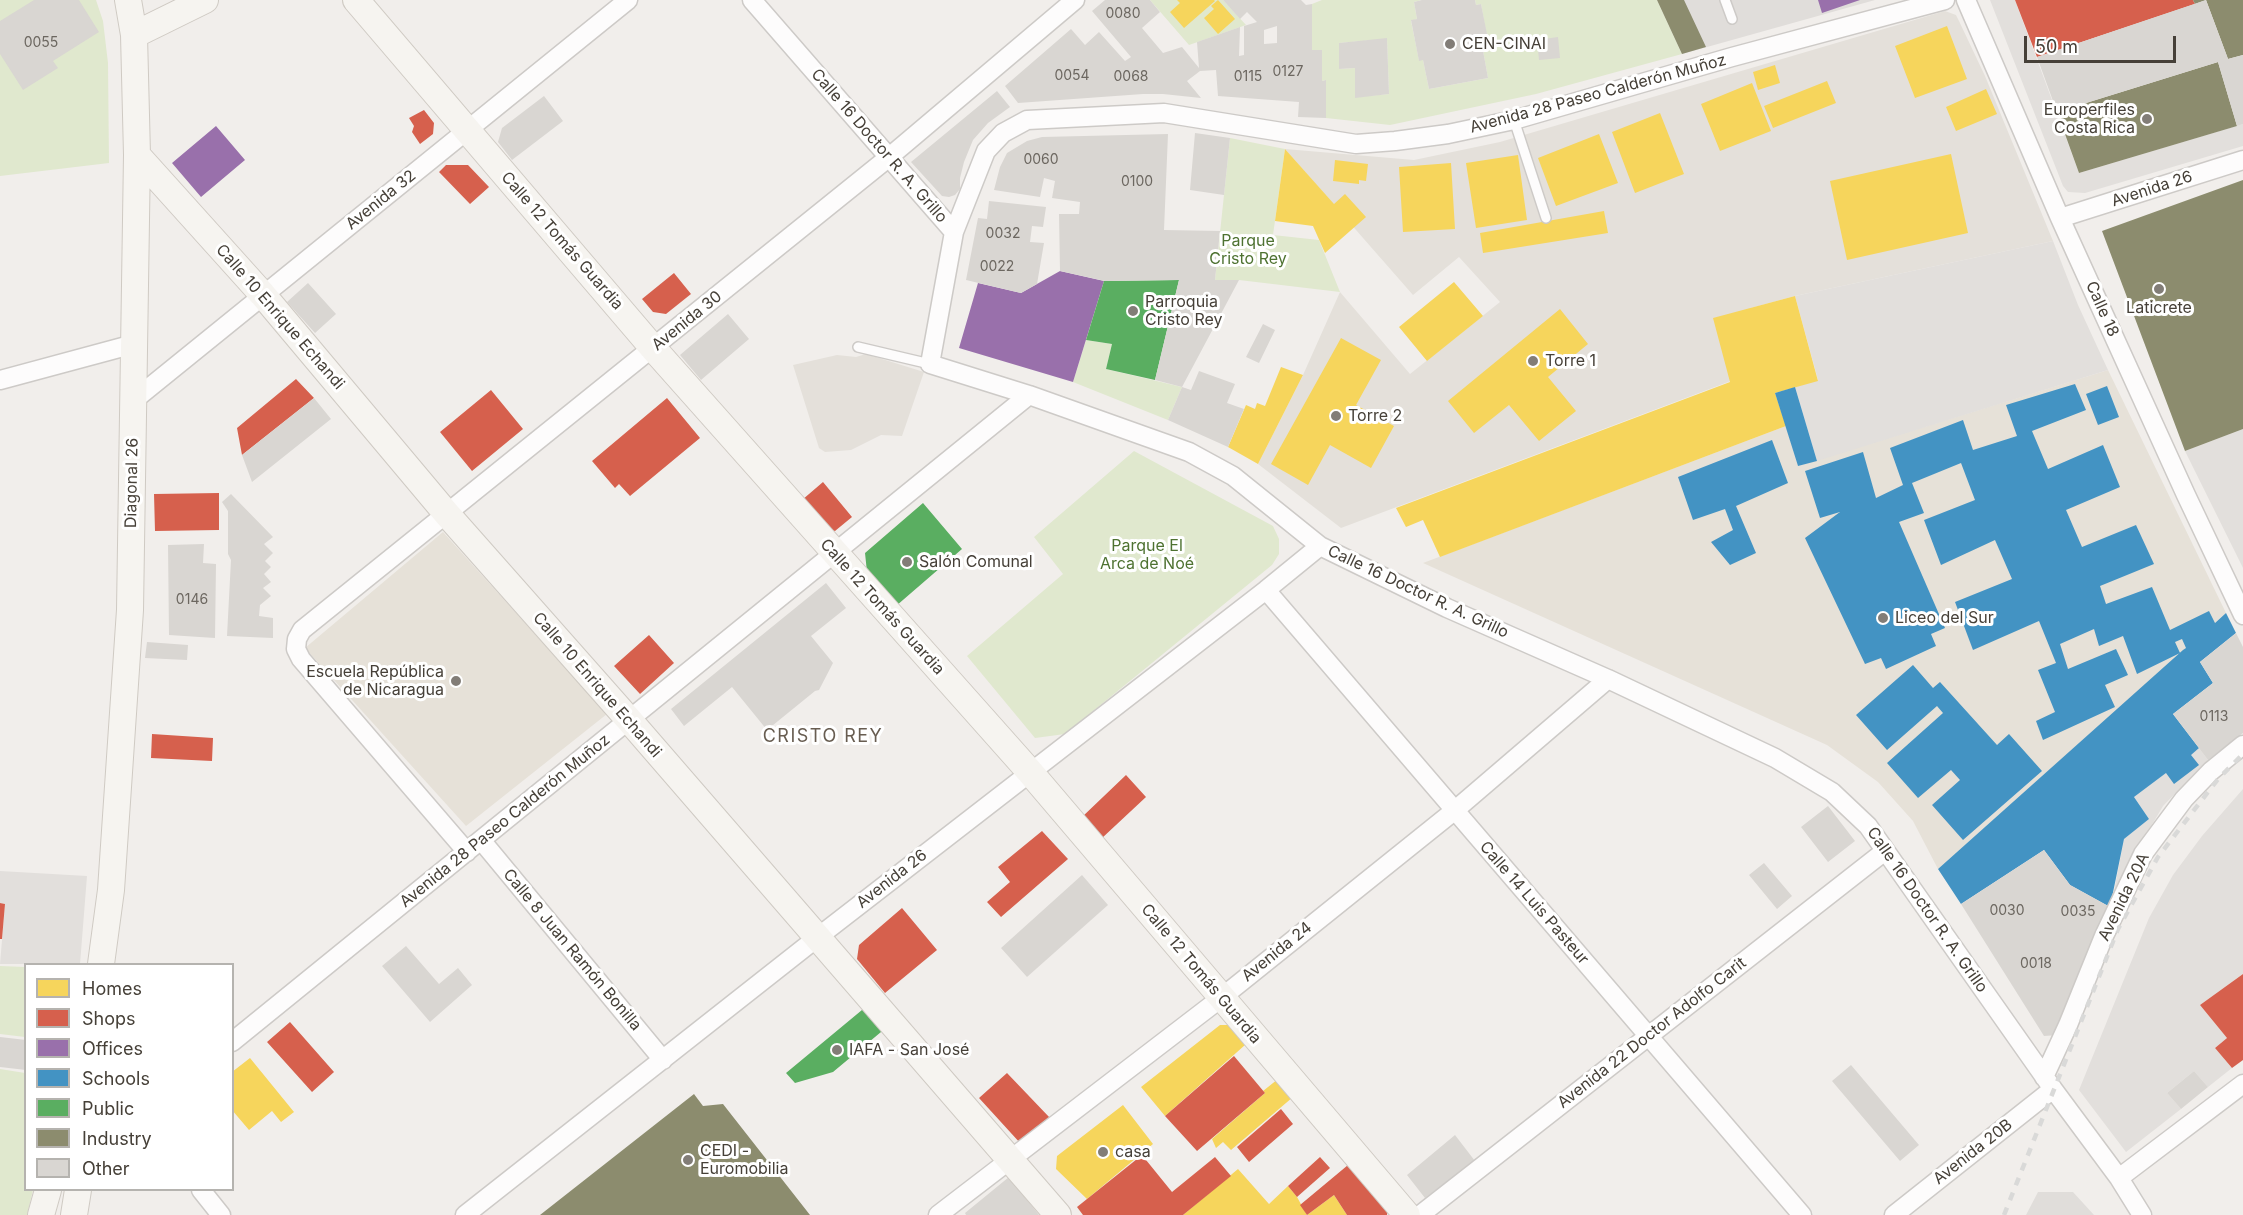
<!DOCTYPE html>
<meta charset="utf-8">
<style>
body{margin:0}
#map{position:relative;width:2243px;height:1215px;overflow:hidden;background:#f1eeeb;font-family:Inter,sans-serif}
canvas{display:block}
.legend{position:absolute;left:24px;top:963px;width:210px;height:228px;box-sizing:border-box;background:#fff;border:2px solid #b5b3af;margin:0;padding:8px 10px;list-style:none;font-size:18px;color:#464038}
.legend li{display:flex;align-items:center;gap:12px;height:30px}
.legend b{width:30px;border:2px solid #b5b3af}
.scale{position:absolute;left:2024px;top:36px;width:152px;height:27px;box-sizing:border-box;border:3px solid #464038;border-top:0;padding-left:8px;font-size:18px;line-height:21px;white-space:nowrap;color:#464038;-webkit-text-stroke:4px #fff;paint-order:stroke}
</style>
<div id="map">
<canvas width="2243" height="1215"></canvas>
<ul class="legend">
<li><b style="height:16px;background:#f6d55c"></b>Homes</li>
<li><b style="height:16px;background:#d6604d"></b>Shops</li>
<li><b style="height:16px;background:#9970ab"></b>Offices</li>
<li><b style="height:16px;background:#4393c3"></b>Schools</li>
<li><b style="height:16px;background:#5aae61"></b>Public</li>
<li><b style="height:16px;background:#8c8c6e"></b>Industry</li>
<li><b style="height:16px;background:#d9d6d2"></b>Other</li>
</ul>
<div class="scale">50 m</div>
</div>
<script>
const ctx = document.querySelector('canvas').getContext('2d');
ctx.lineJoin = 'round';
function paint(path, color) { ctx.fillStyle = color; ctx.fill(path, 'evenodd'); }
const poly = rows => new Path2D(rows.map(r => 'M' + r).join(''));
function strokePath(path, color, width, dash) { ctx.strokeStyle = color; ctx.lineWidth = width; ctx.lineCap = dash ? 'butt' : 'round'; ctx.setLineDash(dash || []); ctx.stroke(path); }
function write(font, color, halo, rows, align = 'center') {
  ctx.font = font + ' Inter,sans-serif'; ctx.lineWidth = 6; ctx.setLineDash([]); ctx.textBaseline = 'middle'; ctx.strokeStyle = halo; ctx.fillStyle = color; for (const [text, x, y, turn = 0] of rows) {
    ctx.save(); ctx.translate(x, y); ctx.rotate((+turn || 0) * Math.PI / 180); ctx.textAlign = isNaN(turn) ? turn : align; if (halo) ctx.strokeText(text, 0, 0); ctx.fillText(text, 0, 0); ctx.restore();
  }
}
paint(poly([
 [1945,11,1956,15,1959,21,1985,76,2053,241,1795,296,1751,308,1768,367,1341,528,1258,464,1303,375,1340,292,1410,374,1500,302,1459,257,1413,295,1285,149,1414,160,1500,142],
 [866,354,924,372,902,436,881,435,851,450,825,452,819,448,793,365,837,355,856,357]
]), '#e4e0da');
paint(poly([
 [1657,0,1875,0,1682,54],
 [2038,1192,2073,1192,2094,1215,2026,1215]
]), '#e0ddda');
paint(poly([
 [2108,370,2226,613,1938,869,1913,821,1878,782,1827,745,1423,563,1786,426,1798,466],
 [443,532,607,714,466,826,305,648]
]), '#e6e1d8');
paint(poly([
 [0,0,96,0,103,21,108,63,109,163,0,176],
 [1150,0,1223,0,1246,25,1189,45],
 [1322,0,1422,0,1414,2,1417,19,1411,21,1419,60,1423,60,1429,89,1488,78,1482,45,1488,43,1481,4,1476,5,1475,0,1657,0,1682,54,1536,94,1390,125,1326,118,1326,80,1322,81,1322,50,1312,50,1312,4],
 [1387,39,1389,94,1355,97,1355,68,1339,69,1339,43],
 [1230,138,1285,149,1273,235,1319,240,1340,292,1239,280,1215,280],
 [1086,340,1112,344,1106,369,1182,387,1168,420,1073,382],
 [1134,451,1273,526,1279,539,1279,554,1272,565,1065,734,1035,738,967,656,1063,574,1034,537],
 [0,966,25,967,25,1037,0,1034],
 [0,1069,25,1073,26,1190,33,1190,27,1215,0,1215]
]), '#e0e8ce');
paint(poly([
 [1990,0,2015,0,2079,173,2243,124,2243,146,2085,193,2068,192,2063,186],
 [2053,241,2078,305,2108,370,1817,461,1795,387,1818,380,1795,296],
 [2243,429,2243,568,2185,451],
 [2199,748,2208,760,2163,806,2131,860,2111,907,2124,839,2149,819,2134,797],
 [2243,789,2243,974,2200,1005,2227,1038,2215,1048,2232,1068,2208,1087,2194,1071,2167,1093,2181,1109,2126,1152,2079,1090,2149,918,2173,875,2202,836],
 [0,871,87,876,80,964,0,964,5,904,0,903]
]), '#e2dfdc');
paint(poly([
 [1177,0,1214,0,1215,1,1184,28,1170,12,1180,3],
 [1218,0,1235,19,1218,34,1204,18,1214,9,1211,6],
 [1947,26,1967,79,1915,98,1895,46],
 [1775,65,1780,83,1758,90,1753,72],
 [1827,81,1836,103,1773,128,1764,106],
 [1752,83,1771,131,1720,151,1701,104],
 [1986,89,1997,114,1956,131,1946,107],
 [1660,113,1684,174,1635,193,1612,132],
 [1599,134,1618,183,1556,206,1538,158],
 [1285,149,1334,204,1345,194,1366,217,1325,253,1313,226,1275,221],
 [1951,154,1968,233,1847,260,1830,181],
 [1518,155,1527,220,1476,228,1466,163],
 [1335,160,1368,164,1366,181,1359,180,1359,184,1333,181],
 [1451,163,1455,229,1403,232,1399,167],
 [1604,211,1608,233,1483,253,1480,233],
 [1454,282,1483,316,1427,361,1399,327],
 [1795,296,1818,381,1775,393,1786,426,1440,557,1423,520,1406,527,1396,508,1730,382,1713,318],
 [1560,309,1588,344,1548,377,1576,411,1539,441,1509,405,1474,433,1448,401],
 [1341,338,1381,360,1356,405,1394,426,1371,468,1330,445,1308,485,1271,464],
 [1281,367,1303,375,1258,464,1228,447,1246,405,1255,409,1257,403,1265,406],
 [1220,1025,1229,1025,1245,1045,1165,1116,1141,1087],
 [250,1058,294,1112,281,1122,272,1111,249,1130,232,1110,232,1072],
 [1278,1079,1293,1097,1231,1150,1223,1142,1216,1148,1212,1139,1265,1093,1263,1091],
 [1123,1105,1153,1144,1087,1199,1056,1169,1057,1156],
 [1238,1169,1269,1204,1288,1186,1297,1197,1307,1215,1334,1195,1347,1215,1183,1215]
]), '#f6d55c');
paint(poly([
 [2015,0,2193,0,2195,4,2037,57],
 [424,110,434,123,433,134,420,144,412,132,414,126,409,118],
 [446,165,468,165,489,187,470,204,439,172],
 [674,273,691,294,666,314,653,312,642,299],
 [296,379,314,398,242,455,237,428],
 [491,390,523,429,472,471,440,432],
 [667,398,700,438,630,496,619,484,615,488,592,461],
 [823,482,852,517,835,531,827,529,802,500],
 [219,493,219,530,155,531,154,494],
 [649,635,674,663,640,694,614,666],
 [152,734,213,738,212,761,151,758],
 [1126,775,1146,797,1101,839,1081,818],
 [1042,831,1068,859,1001,917,987,902,1010,882,998,867],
 [0,903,5,904,2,939,0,939],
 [902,908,937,950,885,993,857,959,859,945],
 [2243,974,2243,1060,2232,1068,2215,1048,2227,1038,2200,1005],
 [290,1022,334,1072,312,1092,267,1042],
 [1234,1056,1265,1093,1197,1151,1165,1116],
 [1007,1073,1050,1118,1021,1144,979,1098],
 [1281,1109,1293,1124,1249,1162,1237,1147],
 [1142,1155,1172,1192,1215,1157,1231,1176,1183,1215,1083,1215,1077,1207],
 [1320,1157,1330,1168,1297,1197,1288,1186],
 [1348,1165,1388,1205,1387,1215,1347,1215,1334,1195,1307,1215,1300,1205]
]), '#d6604d');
paint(poly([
 [1818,0,1860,0,1822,13],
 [216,126,245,160,201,197,172,163],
 [1060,271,1104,281,1073,382,959,348,978,283,1021,293]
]), '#9970ab');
paint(poly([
 [2075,384,2086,410,2032,431,2048,469,2103,445,2120,487,2066,510,2082,547,2136,525,2154,564,2100,586,2106,604,2152,587,2170,630,2209,611,2215,623,2226,613,2236,633,2200,662,2213,683,2173,714,2199,748,2191,755,2199,765,2174,784,2166,773,2134,797,2149,819,2124,839,2110,907,2070,885,2044,850,1961,904,1938,869,2183,650,2186,648,2182,639,2175,642,2180,653,2137,674,2123,636,2099,646,2094,629,2060,644,2068,669,2116,649,2128,675,2105,685,2115,707,2043,740,2036,721,2055,712,2038,670,2056,663,2039,621,1973,650,1955,602,2012,579,1995,540,1941,565,1924,520,1975,500,1961,463,1912,483,1924,513,1899,522,1945,628,1931,634,1936,646,1886,669,1881,658,1865,664,1805,538,1840,512,1820,518,1805,471,1863,452,1876,498,1903,485,1890,448,1963,420,1973,450,2017,436,2006,405],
 [2107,386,2119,417,2098,425,2086,394],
 [1795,387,1817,461,1798,466,1775,393],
 [1772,440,1788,483,1736,506,1756,553,1730,565,1711,542,1733,530,1725,509,1693,520,1678,477],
 [1913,665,1933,688,1940,682,1997,745,2009,734,2042,771,1963,840,1932,805,1960,780,1951,770,1918,798,1887,763,1943,713,1937,706,1887,750,1856,715]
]), '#4393c3');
paint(poly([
 [1179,280,1155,380,1106,369,1112,344,1086,340,1104,281],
 [923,503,962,549,896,606,867,572,865,553],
 [868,1005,887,1027,833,1072,795,1083,786,1073]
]), '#5aae61');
paint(poly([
 [1657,0,1684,0,1706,47,1682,54],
 [2193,0,2243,0,2243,55,2228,59,2206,0,2195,4],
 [2218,62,2237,126,2079,173,2057,112],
 [2243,180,2243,429,2185,451,2102,231],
 [694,1094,703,1106,723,1104,810,1215,540,1215]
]), '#8c8c6e');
paint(poly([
 [34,0,79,0,99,32,53,61,58,68,23,90,0,54,0,21],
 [1105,0,1150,0,1160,12,1142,28,1163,53,1182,47,1199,68,1197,42,1240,27,1239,56,1244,55,1244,26,1257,22,1247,12,1240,19,1223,0,1301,0,1306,5,1312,4,1312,50,1322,50,1322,81,1326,80,1326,118,1298,117,1299,102,1218,96,1216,70,1200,71,1187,81,1201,98,1163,94,1143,94,1018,103,1005,86,1071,29,1085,45,1099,32,1125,61,1131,57,1092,11],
 [1277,26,1277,43,1264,44,1264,30],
 [1422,0,1475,0,1476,5,1481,4,1489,44,1482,45,1488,78,1429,89,1423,60,1419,61,1411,20,1417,19,1414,2],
 [2206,0,2228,59,2243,55,2243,124,2237,126,2218,62,2057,112,2037,57],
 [1558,37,1560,58,1539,60,1537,40],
 [1387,38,1389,94,1355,98,1355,68,1339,69,1339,43],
 [997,91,1010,107,988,123,973,140,964,162,960,178,960,189,955,195,949,197,942,196,911,162],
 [544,96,563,121,512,160,498,142,502,128],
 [1195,133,1230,138,1224,195,1190,190],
 [1168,134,1164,230,1220,231,1215,280,1239,280,1182,387,1155,380,1179,280,1105,281,1060,271,1059,214,1079,214,1080,202,1052,198,1055,181,1044,178,1040,197,994,190,1000,167,1007,153,1027,141,1042,137],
 [989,201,1046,207,1043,227,1032,226,1030,242,1044,243,1037,284,1021,293,966,280,978,218,987,219],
 [308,283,336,314,315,333,287,302],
 [728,314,749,339,701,380,680,355],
 [1263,324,1275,330,1259,363,1246,357],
 [1199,371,1235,384,1227,403,1244,409,1228,447,1168,420,1182,387,1191,390],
 [314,398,331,419,252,482,242,455],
 [231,494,273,537,264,544,273,553,265,561,271,567,264,574,271,582,263,588,271,596,260,605,259,616,273,618,273,638,227,636,231,560,228,554,228,511,222,502],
 [204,544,203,563,216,564,215,638,169,635,168,545],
 [826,583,846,608,811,636,833,663,819,690,815,691,767,730,732,687,684,726,671,709],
 [2236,633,2243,647,2243,733,2208,760,2173,714,2213,683,2200,662],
 [147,642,188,645,187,660,145,658],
 [1828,806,1855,841,1828,862,1801,827],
 [2044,850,2070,885,2110,907,2058,1035,2044,1036,1961,904],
 [1764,863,1792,896,1777,909,1749,875],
 [1082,875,1108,905,1027,977,1001,948],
 [406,946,439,984,458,968,472,985,430,1022,382,966],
 [0,1037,26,1040,26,1070,0,1067],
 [1851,1065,1919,1145,1900,1161,1832,1081],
 [2194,1071,2208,1087,2181,1109,2167,1093],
 [1455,1135,1475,1161,1425,1198,1407,1175],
 [1009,1177,1039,1215,966,1215,965,1213]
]), '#d9d6d2');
const lane = poly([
 [1725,0,1732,19],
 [1514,120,1546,218],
 [858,347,930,364]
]);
const street = poly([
 [752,0,954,232,930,364,1029,395,1189,452,1233,476,1320,546,1447,608,1608,679,1775,758,1832,792,1868,826,2053,1089,2119,1178,2142,1215],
 [1966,0,2060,218,2186,495,2243,615],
 [2060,218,2243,160],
 [954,232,986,151,1003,133,1027,120,1164,113,1356,144,1395,141,1448,134,1514,120,1732,57,1945,0],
 [0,380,134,344],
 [134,400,628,0],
 [1266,590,1802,1215],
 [481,840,663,1060],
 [467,852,301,659,296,649,297,639,302,630,888,158,1075,0],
 [232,1042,1029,395],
 [2044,1077,2068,1025,2104,936,2143,854,2184,799,2211,771,2243,745],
 [2119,1178,2243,1084],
 [201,1190,221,1215],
 [465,1215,818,937,1266,590,1320,546],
 [938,1215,1221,998,1454,811,1608,679],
 [1420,1215,1885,851],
 [1894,1215,2053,1089]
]);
const secondary = poly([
 [356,0,653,348,1030,772,1407,1215],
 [134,35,205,0],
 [137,155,263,295,446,513,630,721,1058,1215],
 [101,964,111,890,130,610,137,155,134,35,128,0],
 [41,1215,48,1190],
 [74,1215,78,1190]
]);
strokePath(lane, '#cdcac7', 12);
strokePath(street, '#cdcac7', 21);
strokePath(secondary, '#cfcac3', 28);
strokePath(lane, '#fdfcfc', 9);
strokePath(street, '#fdfcfc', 18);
strokePath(secondary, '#f6f4f0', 26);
strokePath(poly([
 [2004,1215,2118,929,2158,857,2218,779,2243,754]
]), '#d9d9d8', 4.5, [8, 8]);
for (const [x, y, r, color] of [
 [1450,44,6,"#827d77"],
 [2147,119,6,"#827d77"],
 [2159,289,6,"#827d77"],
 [1133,311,6,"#827d77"],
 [1533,361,6,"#827d77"],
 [1336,416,6,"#827d77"],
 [907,562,6,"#827d77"],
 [1883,618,6,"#827d77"],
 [456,681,6,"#827d77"],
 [837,1050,6,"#827d77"],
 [1103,1152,6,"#827d77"],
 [688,1160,6,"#827d77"]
]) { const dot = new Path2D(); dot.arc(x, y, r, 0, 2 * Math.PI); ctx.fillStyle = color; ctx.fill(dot); strokePath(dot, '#fff', 2); }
write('14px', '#6c6760', null, [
 ["0080",1123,14],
 ["0055",41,43],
 ["0127",1288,72],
 ["0054",1072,76],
 ["0068",1131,77],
 ["0115",1248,77],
 ["0060",1041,160],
 ["0100",1137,182],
 ["0032",1003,234],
 ["0022",997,267],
 ["0146",192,600],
 ["0113",2214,717],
 ["0030",2007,911],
 ["0035",2078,912],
 ["0018",2036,964]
]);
write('16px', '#464038', '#fff', [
 ["CEN-CINAI",1462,44],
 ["Europerfiles",2135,110,"right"],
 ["Costa Rica",2135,128,"right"],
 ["Parroquia",1145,302],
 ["Cristo Rey",1145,320],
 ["Laticrete",2159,308,"center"],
 ["Torre 1",1545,361],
 ["Torre 2",1348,416],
 ["Salón Comunal",919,562],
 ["Liceo del Sur",1895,618],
 ["Escuela República",444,672,"right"],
 ["de Nicaragua",444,690,"right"],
 ["IAFA - San José",849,1050],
 ["CEDI -",700,1151],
 ["Euromobilia",700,1169],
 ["casa",1115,1152]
], 'left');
write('16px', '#464038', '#fff', [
 ["Avenida 28 Paseo Calderón Muñoz",1598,94,-15],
 ["Calle 16 Doctor R. A. Grillo",879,146,49],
 ["Avenida 26",2152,189,-18],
 ["Avenida 32",381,200,-39],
 ["Calle 12 Tomás Guardia",562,241,49],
 ["Calle 18",2102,309,66],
 ["Calle 10 Enrique Echandi",280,317,49],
 ["Avenida 30",687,321,-39],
 ["Diagonal 26",132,483,-89],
 ["Calle 16 Doctor R. A. Grillo",1418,592,25],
 ["Calle 12 Tomás Guardia",882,607,48],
 ["Calle 10 Enrique Echandi",597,685,49],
 ["Avenida 28 Paseo Calderón Muñoz",505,821,-39],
 ["Avenida 26",892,879,-38],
 ["Avenida 20A",2124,897,-64],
 ["Calle 14 Luis Pasteur",1534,903,49],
 ["Calle 16 Doctor R. A. Grillo",1927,910,55],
 ["Calle 8 Juan Ramón Bonilla",572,950,50],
 ["Avenida 24",1277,952,-39],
 ["Calle 12 Tomás Guardia",1201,974,50],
 ["Avenida 22 Doctor Adolfo Carit",1652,1033,-38],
 ["Avenida 20B",1973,1152,-38]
]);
write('16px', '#4e7231', '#fff', [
 ["Parque",1248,241],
 ["Cristo Rey",1248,259],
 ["Parque El",1147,546],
 ["Arca de Noé",1147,564]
]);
ctx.letterSpacing = '1.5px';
write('18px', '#685d51', '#fff', [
 ["CRISTO REY",823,737]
]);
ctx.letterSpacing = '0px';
</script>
